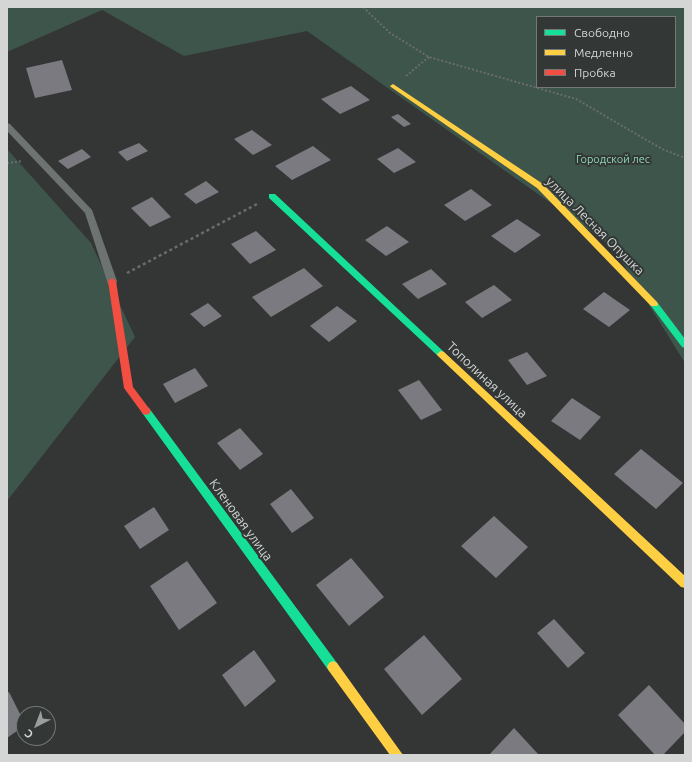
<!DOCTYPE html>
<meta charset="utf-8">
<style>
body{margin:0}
#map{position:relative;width:692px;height:762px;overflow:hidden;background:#343635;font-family:Ubuntu,sans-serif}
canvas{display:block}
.frame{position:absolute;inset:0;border:8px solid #d3d6d4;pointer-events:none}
.legend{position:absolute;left:536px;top:16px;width:140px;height:72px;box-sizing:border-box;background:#333735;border:1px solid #737775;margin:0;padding:5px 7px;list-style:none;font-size:12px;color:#d3d6d4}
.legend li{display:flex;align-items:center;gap:8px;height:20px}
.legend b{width:20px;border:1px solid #737775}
.north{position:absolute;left:16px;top:706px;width:40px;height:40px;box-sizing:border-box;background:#333735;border:1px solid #737775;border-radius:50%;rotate:222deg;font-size:11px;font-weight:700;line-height:16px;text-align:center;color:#d3d6d4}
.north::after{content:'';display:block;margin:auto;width:14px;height:18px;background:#9b9e9c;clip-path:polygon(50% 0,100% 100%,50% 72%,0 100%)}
</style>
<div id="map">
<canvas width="692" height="762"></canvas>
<div class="frame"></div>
<ul class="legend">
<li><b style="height:5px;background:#16e098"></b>Свободно</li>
<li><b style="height:5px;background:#ffcf43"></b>Медленно</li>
<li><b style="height:5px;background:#f24e42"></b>Пробка</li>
</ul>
<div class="north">С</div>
</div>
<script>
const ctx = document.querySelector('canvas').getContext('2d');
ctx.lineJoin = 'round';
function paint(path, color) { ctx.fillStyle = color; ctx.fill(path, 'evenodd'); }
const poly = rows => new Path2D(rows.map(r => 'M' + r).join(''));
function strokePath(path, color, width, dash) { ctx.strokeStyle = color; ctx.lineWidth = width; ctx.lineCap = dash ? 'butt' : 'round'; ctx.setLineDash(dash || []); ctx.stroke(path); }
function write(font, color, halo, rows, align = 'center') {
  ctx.font = font + ' Ubuntu,sans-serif'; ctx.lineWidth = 4; ctx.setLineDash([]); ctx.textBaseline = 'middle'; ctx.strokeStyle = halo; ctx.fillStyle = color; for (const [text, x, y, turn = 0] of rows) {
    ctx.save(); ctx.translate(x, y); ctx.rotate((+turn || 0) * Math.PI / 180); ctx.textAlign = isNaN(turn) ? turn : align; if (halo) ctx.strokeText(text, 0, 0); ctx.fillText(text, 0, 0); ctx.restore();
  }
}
paint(poly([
 [7,7,685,7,685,363,613,247,307,31,184,56,102,10,7,52],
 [537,17,675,17,675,87,537,87],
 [7,149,91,243,135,337,7,501]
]), '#3d554b');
paint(poly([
 [62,60,72,90,35,98,26,68],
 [351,86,370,100,340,114,321,99],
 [398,114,411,124,404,127,391,117],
 [252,130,272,145,253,155,234,139],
 [139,143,148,151,127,161,118,152],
 [313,146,331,160,292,180,275,166],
 [398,148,416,162,394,173,377,159],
 [82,149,91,157,68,169,58,161],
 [206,181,219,192,196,204,184,194],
 [471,189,492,205,465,221,444,205],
 [152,197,171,217,150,227,131,208],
 [517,219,541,235,515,253,491,236],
 [387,226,409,242,386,256,365,240],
 [256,231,276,250,250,264,231,244],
 [304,268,323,286,271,317,252,297],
 [431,269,447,284,418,299,402,284],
 [494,285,512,300,482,318,465,302],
 [604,292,630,310,609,327,583,309],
 [208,303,222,316,204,327,190,314],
 [337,306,357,321,329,342,310,326],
 [527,352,547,376,527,385,508,360],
 [195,368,208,386,175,403,163,384],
 [419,380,442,410,421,420,398,390],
 [572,398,601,417,580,440,551,421],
 [240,428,263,454,240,470,217,443],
 [641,449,683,483,656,509,614,474],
 [291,489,314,518,292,533,270,504],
 [154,507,169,530,140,549,124,526],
 [494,516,528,547,496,578,461,546],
 [351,558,384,597,349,626,316,585],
 [187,561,217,603,179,630,150,586],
 [554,619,585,653,568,668,537,633],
 [424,635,462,679,422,715,384,669],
 [254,650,276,681,245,707,222,675],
 [649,685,685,724,685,732,663,755,655,755,618,715],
 [9,692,24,722,24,726,7,738,7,693],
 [514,728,539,755,489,755]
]), '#7b7a81');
strokePath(poly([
 [363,7,390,33,429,57,576,99,662,149,685,158],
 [406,76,429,57],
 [7,163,22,161]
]), '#696d6b', 2, [2, 2]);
strokePath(poly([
 [127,273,257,204]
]), '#696d6b', 2.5, [3, 3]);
paint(poly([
 [7,123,10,124,92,210,117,281,116,284,108,284,107,281,85,213,7,131,7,123]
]), '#6c7370');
paint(poly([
 [269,194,275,194,444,352,445,354,444,356,438,356,269,198,269,194],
 [654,301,657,302,685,339,685,348,682,347,651,306,650,304,654,301],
 [146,407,149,408,337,663,339,667,337,671,333,673,329,671,143,414,141,411,143,408,146,407]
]), '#16e098');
paint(poly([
 [393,84,543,184,657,302,658,304,657,306,651,306,537,188,391,87,390,86,393,84],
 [441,351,444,352,685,576,685,588,681,587,438,356,437,354,441,351],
 [333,661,337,663,403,755,390,755,329,671,327,667,329,663,333,661]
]), '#ffcf43');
paint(poly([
 [112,278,116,281,133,387,151,411,149,414,146,415,143,414,124,388,108,281,112,278]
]), '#f24e42');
write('11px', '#8edaba', '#333735', [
 ["Городской лес",613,159]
]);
write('13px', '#d3d6d4', '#333735', [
 ["улица Лесная Опушка",595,226,45],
 ["Тополиная улица",487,380,43],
 ["Кленовая улица",241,520,54]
]);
</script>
